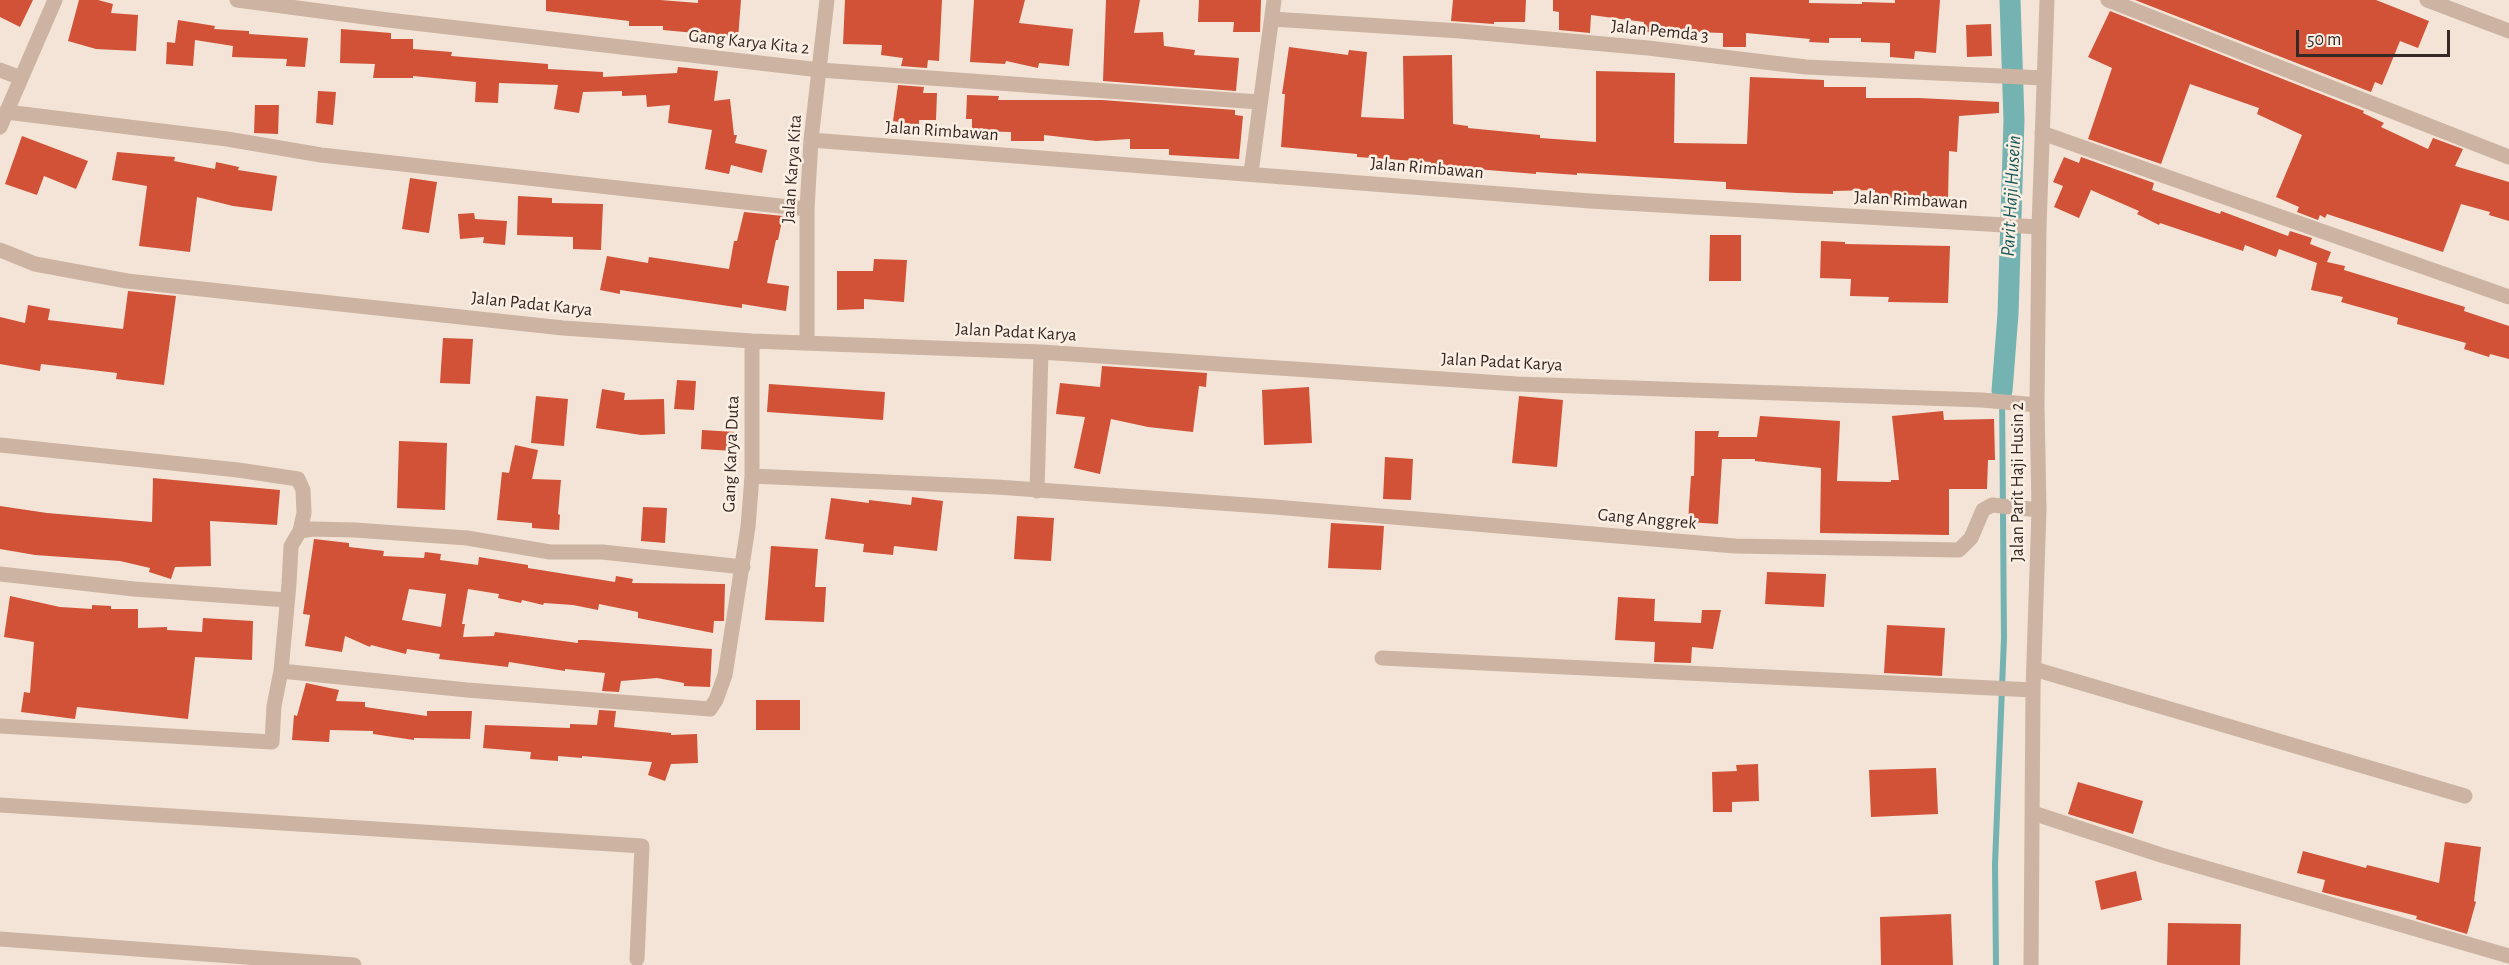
<!DOCTYPE html>
<style>
body{margin:0}
#map{position:relative;width:2509px;height:965px;overflow:hidden;background:#f3e4d7;font-family:"Alegreya Sans",sans-serif}
canvas{display:block}
.scale{position:absolute;left:2296px;top:30px;width:154px;height:27px;box-sizing:border-box;border:3px solid #362925;border-top:0;padding-left:8px;font-size:18px;line-height:21px;white-space:nowrap;color:#362925;-webkit-text-stroke:4px #fbefe4;paint-order:stroke}
</style>
<div id="map">
<canvas width="2509" height="965"></canvas>
<div class="scale">50 m</div>
</div>
<script>
const ctx = document.querySelector('canvas').getContext('2d');
ctx.lineJoin = 'round';
const poly = rows => new Path2D(rows.map(r => 'M' + r).join(''));
function strokePath(path, color, width, dash) { ctx.strokeStyle = color; ctx.lineWidth = width; ctx.lineCap = dash ? 'butt' : 'round'; ctx.setLineDash(dash || []); ctx.stroke(path); }
function paint(path, color) { ctx.fillStyle = color; ctx.fill(path, 'evenodd'); }
function write(font, color, halo, rows, align = 'center') {
  ctx.font = font + ' "Alegreya Sans",sans-serif'; ctx.lineWidth = 5; ctx.setLineDash([]); ctx.textBaseline = 'middle'; ctx.strokeStyle = halo; ctx.fillStyle = color; for (const [text, x, y, turn = 0] of rows) {
    ctx.save(); ctx.translate(x, y); ctx.rotate((+turn || 0) * Math.PI / 180); ctx.textAlign = isNaN(turn) ? turn : align; if (halo) ctx.strokeText(text, 0, 0); ctx.fillText(text, 0, 0); ctx.restore();
  }
}
strokePath(poly([
 [1996,965,1995,864,2004,638,2002,391]
]), '#74b3b1', 6);
strokePath(poly([
 [2002,391,2008,314,2014,120,2010,0]
]), '#74b3b1', 21);
paint(poly([
 [0,0,33,0,20,27,0,17],
 [79,0,98,0,113,4,111,13,138,15,136,51,96,49,68,41],
 [546,0,660,0,698,3,698,0,741,0,738,39,695,36,695,33,663,30,663,26,629,26,629,21,546,11],
 [845,0,942,0,939,61,928,60,927,68,901,66,903,58,881,55,882,45,843,44],
 [974,0,1025,0,1019,23,1073,29,1069,66,1039,63,1038,68,1006,61,1005,64,970,62],
 [1106,0,1140,0,1134,33,1163,32,1164,46,1195,50,1194,55,1239,58,1236,91,1103,81],
 [1199,0,1261,0,1260,32,1233,32,1234,22,1198,22],
 [1453,0,1526,0,1525,22,1494,22,1494,24,1451,21],
 [1553,0,1809,0,1809,3,1862,4,1862,2,1895,3,1895,0,1940,0,1936,53,1915,51,1914,59,1890,57,1890,43,1861,42,1861,38,1829,38,1829,43,1809,42,1810,39,1746,33,1746,47,1723,47,1723,33,1693,32,1693,38,1671,37,1671,33,1644,32,1644,22,1591,15,1590,33,1559,30,1559,12,1553,11],
 [2135,0,2376,0,2429,21,2418,48,2400,41,2382,85,2375,82,2371,92],
 [2110,11,2364,111,2363,113,2384,123,2381,127,2428,149,2433,138,2463,149,2455,166,2509,182,2509,221,2489,215,2490,212,2461,204,2443,252,2327,214,2325,218,2320,215,2318,220,2297,212,2299,207,2276,197,2302,135,2257,114,2259,108,2190,84,2161,164,2088,139,2112,68,2088,57],
 [178,20,215,26,214,29,249,31,249,34,308,38,305,67,286,66,287,59,232,57,233,46,195,40,193,66,166,64,167,42,175,43],
 [1991,24,1992,56,1967,57,1966,25],
 [341,29,391,33,391,39,413,39,413,49,452,52,451,56,548,64,548,69,603,72,603,77,677,73,678,67,718,71,714,101,730,99,734,135,737,135,735,143,767,150,762,173,731,165,729,174,705,169,712,130,668,123,670,105,647,107,646,95,622,96,622,91,583,92,579,113,554,109,558,85,499,83,498,103,475,102,476,82,413,76,413,78,373,78,375,64,340,63],
 [1289,47,1348,55,1349,50,1367,52,1361,117,1404,119,1403,56,1452,55,1453,124,1468,126,1468,128,1540,135,1540,138,1596,142,1596,71,1675,73,1674,143,1747,144,1750,77,1824,80,1824,87,1866,87,1866,98,1919,98,1999,102,1999,113,1959,116,1957,152,1949,151,1948,201,1875,197,1875,190,1833,191,1833,194,1797,193,1726,189,1726,182,1577,173,1577,175,1536,172,1536,174,1464,168,1431,164,1431,162,1357,157,1357,154,1281,147,1285,94,1282,94],
 [898,85,924,87,923,93,937,93,936,120,919,120,919,125,893,121],
 [318,91,336,92,333,125,316,123],
 [967,95,999,96,998,100,1102,100,1235,110,1235,115,1243,116,1239,159,1169,155,1169,149,1130,149,1130,139,1096,141,1044,135,1044,141,1011,141,1011,132,972,131,972,119,966,119],
 [255,105,279,105,278,134,254,133],
 [22,136,88,161,76,189,44,176,37,195,5,184],
 [117,152,175,157,174,161,215,169,216,162,239,167,238,170,277,176,272,211,233,206,197,197,190,252,139,246,147,186,112,180],
 [2064,157,2079,163,2081,157,2154,183,2152,190,2220,214,2221,211,2288,236,2290,231,2312,238,2310,244,2331,252,2327,262,2345,266,2344,270,2465,307,2464,311,2509,326,2509,359,2490,354,2489,357,2464,349,2466,343,2397,324,2398,318,2341,302,2343,297,2311,290,2317,263,2279,249,2276,257,2245,245,2243,251,2160,223,2159,225,2137,214,2139,211,2091,190,2079,218,2054,207,2063,186,2053,182],
 [410,178,437,182,429,233,402,229],
 [518,196,552,198,552,203,603,204,601,250,573,249,573,237,517,235],
 [744,212,783,216,778,240,776,240,767,283,789,286,786,311,742,304,742,308,620,290,620,294,600,290,607,256,648,263,649,257,729,269,734,241,737,241],
 [474,213,475,219,507,221,505,245,483,243,484,237,460,239,458,214],
 [1710,235,1741,235,1741,281,1709,281],
 [1821,241,1845,242,1845,244,1950,246,1948,303,1888,302,1889,297,1850,296,1851,279,1820,278],
 [874,259,907,260,904,302,864,299,864,309,837,310,837,271,873,271],
 [128,291,176,296,164,385,116,379,117,373,41,364,40,371,0,364,0,317,25,323,28,305,50,309,48,320,123,329],
 [443,338,473,339,470,384,440,383],
 [1102,366,1207,373,1206,387,1199,386,1193,432,1148,427,1111,419,1100,474,1074,468,1085,417,1056,414,1060,383,1100,387],
 [677,380,696,381,694,410,674,409],
 [769,384,885,392,883,420,767,412],
 [1309,387,1312,443,1264,445,1262,390],
 [602,389,625,393,624,400,664,399,665,434,641,435,596,428],
 [536,396,568,399,564,446,531,443],
 [1519,396,1563,400,1557,467,1512,463],
 [1943,411,1944,420,1994,419,1995,460,1988,460,1987,489,1949,489,1949,535,1820,533,1821,468,1755,461,1755,459,1722,459,1718,524,1688,522,1691,476,1694,476,1695,431,1719,431,1718,437,1757,437,1760,416,1840,421,1837,481,1891,482,1891,480,1899,480,1892,416],
 [702,430,735,432,733,451,701,449],
 [399,441,447,443,445,510,397,508],
 [515,445,538,450,532,479,561,480,558,514,560,515,559,530,532,528,532,523,497,520,502,472,509,473],
 [1385,457,1413,459,1411,500,1383,499],
 [153,478,280,490,277,525,210,521,211,566,175,567,171,579,149,572,150,568,120,561,35,555,0,549,0,506,47,513,152,522],
 [912,497,943,501,937,551,894,546,893,555,863,552,864,544,825,539,831,498,869,503,869,500,911,505],
 [643,507,667,508,665,543,641,541],
 [1017,516,1054,518,1051,561,1014,559],
 [1331,523,1384,526,1381,570,1328,568],
 [314,539,349,543,349,547,384,551,383,556,424,558,425,552,441,554,440,560,478,565,479,557,528,565,528,568,615,582,616,576,633,579,632,583,725,584,724,621,714,621,713,633,638,618,638,612,599,604,598,610,573,605,544,603,543,605,522,600,521,603,498,598,499,594,468,589,462,624,465,624,463,637,494,636,495,632,578,643,578,640,585,640,712,649,710,687,684,686,684,683,657,678,621,681,619,692,602,691,605,673,565,669,565,671,509,662,508,667,439,659,440,654,407,649,406,654,371,645,370,647,345,636,342,652,305,646,310,615,303,614],
 [409,589,446,594,441,627,402,620],
 [771,546,818,549,815,587,826,587,824,622,765,620],
 [1767,572,1826,574,1824,607,1765,604],
 [10,596,60,607,92,609,92,605,111,606,111,609,138,609,138,628,167,627,167,630,202,632,203,618,253,621,252,660,195,657,188,719,77,707,75,719,21,712,24,692,30,693,34,642,4,637],
 [1618,597,1655,599,1654,621,1701,623,1702,610,1721,610,1713,649,1692,647,1691,663,1654,662,1655,642,1615,640],
 [1887,625,1945,628,1942,676,1884,673],
 [306,683,339,690,336,701,365,702,365,707,427,716,427,711,472,711,470,739,414,738,414,740,373,734,373,731,330,730,329,742,292,740,294,715,297,716],
 [756,700,800,700,800,730,756,730],
 [599,710,616,711,614,727,671,733,671,735,697,734,698,763,671,764,665,781,648,775,652,762,582,756,582,758,558,756,558,761,530,759,531,752,483,748,485,725,570,728,570,724,597,725],
 [1758,764,1759,801,1732,802,1732,812,1713,812,1712,772,1737,771,1736,765],
 [1936,768,1938,814,1871,817,1869,770],
 [2078,782,2143,801,2133,834,2068,814],
 [2445,842,2481,847,2474,901,2476,902,2467,934,2416,919,2417,916,2322,892,2325,880,2297,873,2303,851,2366,868,2367,865,2439,883],
 [2136,871,2142,900,2101,910,2095,881],
 [1951,914,1953,965,1881,965,1880,917],
 [2168,923,2241,924,2240,965,2167,965]
]), '#d15237');
strokePath(poly([
 [237,0,388,20,820,70,1259,102],
 [2108,0,2509,157],
 [2427,0,2509,31],
 [1272,19,1460,31,1648,48,1806,67,2044,78],
 [0,70,21,78],
 [6,112,227,139,321,155,807,209],
 [0,127,55,0],
 [2042,133,2509,297],
 [811,140,1590,201,2039,227],
 [1251,173,1274,0],
 [0,250,35,264,127,281,563,328,752,341,1041,352,1517,384,1982,400,2037,405],
 [807,342,807,209,811,140,827,0],
 [0,445,238,470,298,479,303,490,304,513,300,531],
 [752,476,997,487,1275,507,1735,546,1959,550,1971,538,1983,510,1992,505,2039,510],
 [1037,491,1041,352],
 [0,574,134,589,287,600],
 [1382,658,2033,690],
 [2034,669,2465,796],
 [281,671,467,690,710,709,716,700,725,675,748,527,752,476,752,341],
 [0,726,272,742,274,706,281,671,289,584,291,546,300,531,313,529,355,530,467,538,550,552,602,552,743,567],
 [0,805,642,846,637,959],
 [2033,813,2161,855,2509,956],
 [0,939,354,965],
 [2031,965,2033,690,2039,510,2037,405,2039,227,2047,0]
]), '#ccb3a2', 15);
write('18px', '#362925', '#fbefe4', [
 ["Jalan Pemda 3",1660,31,6],
 ["Gang Karya Kita 2",749,42,6],
 ["Jalan Rimbawan",942,131,4],
 ["Jalan Rimbawan",1427,168,5],
 ["Jalan Karya Kita",792,169,-86],
 ["Jalan Rimbawan",1911,200,3],
 ["Jalan Padat Karya",532,304,6],
 ["Jalan Padat Karya",1016,332,3],
 ["Jalan Padat Karya",1502,362,3],
 ["Gang Karya Duta",731,454,-88],
 ["Jalan Parit Haji Husin 2",2018,482,-90],
 ["Gang Anggrek",1647,519,5]
]);
write('italic 20px', '#175b5b', '#fbefe4', [
 ["Parit Haji Husein",2011,196,-87]
]);
</script>
